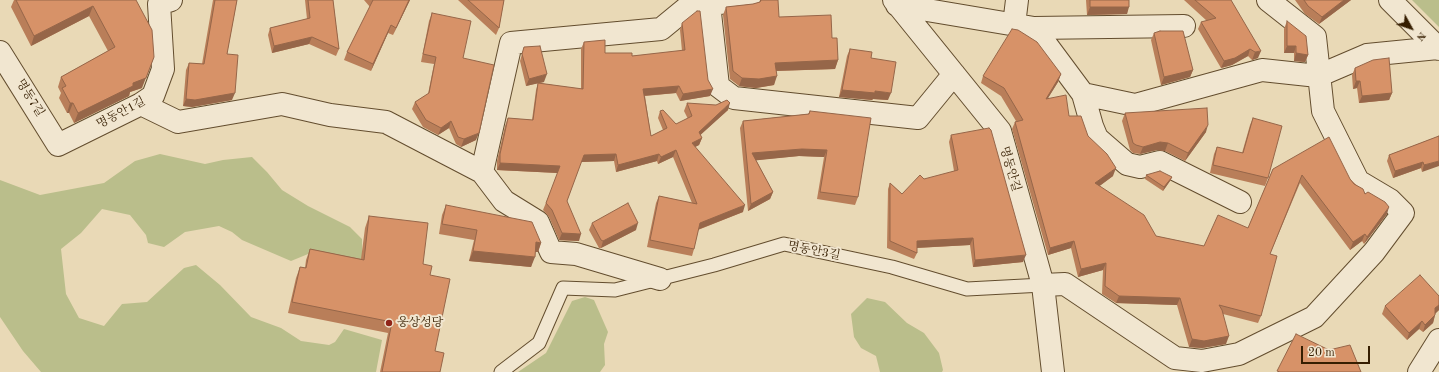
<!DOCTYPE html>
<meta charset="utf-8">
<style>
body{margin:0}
#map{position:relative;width:1439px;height:372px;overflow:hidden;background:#e9d9b6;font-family:"Old Standard TT",serif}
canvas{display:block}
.north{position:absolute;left:1391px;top:8px;width:40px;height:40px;-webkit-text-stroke:3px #f1e6d0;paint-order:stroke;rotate:130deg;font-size:11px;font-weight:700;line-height:16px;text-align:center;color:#361e01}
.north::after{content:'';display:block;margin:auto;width:14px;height:18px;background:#361e01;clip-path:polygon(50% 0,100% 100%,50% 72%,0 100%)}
.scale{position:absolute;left:1301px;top:346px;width:69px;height:18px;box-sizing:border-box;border:2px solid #361e01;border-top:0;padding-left:5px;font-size:12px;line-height:14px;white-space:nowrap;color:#361e01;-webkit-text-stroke:3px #f1e6d0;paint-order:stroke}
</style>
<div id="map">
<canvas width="1439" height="372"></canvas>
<div class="north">N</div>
<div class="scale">20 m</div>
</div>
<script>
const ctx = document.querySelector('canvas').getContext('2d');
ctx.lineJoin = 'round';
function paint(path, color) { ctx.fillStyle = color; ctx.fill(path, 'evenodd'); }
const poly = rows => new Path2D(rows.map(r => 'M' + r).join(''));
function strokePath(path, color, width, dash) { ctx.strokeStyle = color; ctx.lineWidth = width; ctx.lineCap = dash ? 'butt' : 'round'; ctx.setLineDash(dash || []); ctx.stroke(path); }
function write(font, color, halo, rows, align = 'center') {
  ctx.font = font + ' "Old Standard TT","Noto Serif KR",serif'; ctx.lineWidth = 4; ctx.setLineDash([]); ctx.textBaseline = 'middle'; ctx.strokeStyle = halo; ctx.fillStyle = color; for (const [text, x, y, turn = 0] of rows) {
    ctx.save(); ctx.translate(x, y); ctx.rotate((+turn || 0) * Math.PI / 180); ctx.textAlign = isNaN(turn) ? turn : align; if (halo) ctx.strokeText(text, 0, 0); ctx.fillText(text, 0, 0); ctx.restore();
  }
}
paint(poly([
 [1412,0,1439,0,1439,27],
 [160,154,205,164,223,160,252,157,267,172,282,190,308,206,350,227,362,239,362,252,378,254,380,262,313,252,291,261,242,240,232,232,219,226,185,232,164,247,148,243,146,235,130,215,102,209,81,233,61,249,66,294,79,318,104,326,122,304,147,302,184,268,196,265,220,285,251,317,281,328,301,341,329,345,335,342,344,329,382,340,376,372,41,372,23,351,0,317,0,180,40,195,104,183,135,161],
 [585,297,594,300,608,332,604,344,605,365,600,372,518,372,546,353,572,301],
 [867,298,885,302,907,323,924,333,939,353,943,370,942,372,880,372,876,356,861,348,854,337,851,314]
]), '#babe8b');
const service = poly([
 [501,372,539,343,563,288,615,290,714,265,784,244,892,267,967,289,1043,285]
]);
const minor = poly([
 [894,0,1000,131,1043,285,1053,372],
 [898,0,897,5,1034,28,1083,94,1135,105,1262,70,1318,76,1367,55,1438,48],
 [1390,0,1439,49],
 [709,4,718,86,734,98,918,118,954,74],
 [1014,25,1017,0],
 [1034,28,1184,26],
 [0,52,58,145,141,104,153,96,163,69,159,4,171,0],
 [1083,94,1092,126,1097,138,1127,164,1140,167,1160,162,1240,202],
 [141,104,178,122,282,104,330,115,386,122,482,172],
 [660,279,576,254,551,252,538,222,504,201,482,172,511,43,661,29,689,6,749,0],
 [1043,285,1065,284,1175,358,1202,361,1239,354,1314,317,1374,252,1403,213,1390,200,1358,181,1323,111,1315,37,1268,0],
 [1419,372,1439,340]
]);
strokePath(service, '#634d2e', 15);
strokePath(minor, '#634d2e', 24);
strokePath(service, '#f1e6d0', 13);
strokePath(minor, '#f1e6d0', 22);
paint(poly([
 [14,0,136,0,142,88,130,92,129,96,74,123,69,113,67,113,59,98,61,93,58,87,61,77,108,51,89,16,31,46,11,7],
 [213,0,237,0,227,54,232,100,192,107,183,106,186,70,189,63,202,64],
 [305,0,333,0,339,49,336,56,309,44,272,53,268,35,270,28,307,19],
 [364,0,410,0,393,35,388,33,371,71,344,60,347,52,370,7],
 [458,0,504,0,499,28,496,35],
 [1086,0,1129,0,1127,14,1087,15],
 [1184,0,1231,0,1258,58,1252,60,1248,56,1232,65,1221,68,1198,29,1201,22,1207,21],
 [1295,0,1351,0,1319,24,1305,14],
 [760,2,779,17,832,38,838,60,835,69,776,71,774,85,756,88,739,86,730,79,723,15,726,7,753,4],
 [432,13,463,58,476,140,461,147,456,144,449,128,438,135,423,127,412,109,415,102,428,94,434,64,421,62,429,21],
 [1287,21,1308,55,1305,62,1294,61,1294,53,1284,53,1284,29],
 [682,23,708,80,710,96,680,101,676,93,645,96,651,136,663,130,658,118,660,111,676,124,688,119,684,111,687,103,728,110,700,135,702,138,699,145,695,147,743,212,698,230,694,249,692,256,647,247,656,203,659,196,692,203,673,157,658,164,657,161,616,172,614,161,581,162,567,201,579,241,559,240,549,217,543,210,558,173,497,170,497,161,505,126,508,118,532,120,536,90,538,83,526,86,520,61,524,47,544,82,539,83,581,89,581,49,584,42,605,53,632,56,682,51,680,30],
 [1154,33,1193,70,1190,77,1161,85,1151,40],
 [850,49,871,58,888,100,873,99,872,100,839,97,847,56],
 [1355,68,1392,93,1389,100,1359,103,1357,88,1353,89,1352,75],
 [1061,74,1058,82,1048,98,1069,116,1088,136,1113,176,1099,186,1156,236,1204,246,1248,228,1273,169,1350,179,1387,214,1364,244,1362,241,1350,250,1300,183,1270,254,1261,316,1258,323,1223,314,1226,344,1202,348,1189,347,1177,305,1116,303,1102,294,1103,270,1078,277,1071,248,1048,255,1012,129,1015,122,1016,121,1001,96,981,83,983,76],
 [810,111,858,197,855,205,817,199,824,157,799,156,756,160,773,192,770,199,748,211,740,128,743,121,808,114],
 [1125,113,1206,132,1185,161,1165,151,1157,150,1140,154,1133,153,1130,150,1122,121],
 [1253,118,1268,178,1265,186,1210,173,1214,154,1217,147,1242,153,1250,125],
 [951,135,1023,262,973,267,970,245,917,248,917,253,914,259,887,248,888,189,890,183,902,194,954,171,949,142],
 [1439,136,1422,172,1421,168,1393,178,1387,161,1389,155],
 [1146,175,1172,177,1170,181,1163,191,1145,179],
 [446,205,541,243,538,252,535,252,531,267,469,261,474,240,439,234,442,215],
 [369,216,423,264,430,275,435,351,440,372,380,372,388,333,288,313,296,278,300,267,305,268,306,260,310,249,361,259,365,228],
 [592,223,636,230,601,248,599,248,589,230],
 [1439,296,1439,310,1435,313,1435,315,1433,323,1423,332,1419,329,1407,340,1382,314,1385,306]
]), '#b97e59');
paint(poly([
 [409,0,410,0,393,35,396,28],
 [1344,0,1351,0,1319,24,1322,17],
 [93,6,89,16,31,46,34,36],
 [1090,7,1129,7,1127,14,1087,15],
 [391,25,388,33,371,71,373,64],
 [312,37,309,44,272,53,274,46],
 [1287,46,1296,46,1294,53,1284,53],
 [1250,49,1248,56,1232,65,1221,68,1224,61],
 [1261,51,1258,58,1252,60,1255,52],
 [1296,53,1308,55,1305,62,1294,61],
 [154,57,142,88,130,92,129,96,74,123,78,113,133,83],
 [838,60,835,69,772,71,775,63],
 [1193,70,1190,77,1161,85,1164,77],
 [547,74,544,82,526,86,529,79],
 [1061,74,1058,82,1043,106,1046,99],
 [777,76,774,85,756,88,739,86,742,78],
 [1356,81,1360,81,1357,88,1353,89],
 [679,86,676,93,641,96,643,89],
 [713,89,710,96,680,101,683,94],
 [842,90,875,91,891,93,888,100,873,99,872,100,839,97],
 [235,93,232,100,192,107,183,106,186,99],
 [1392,93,1389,100,1359,103,1362,96],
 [70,103,73,103,69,113,67,113],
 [730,103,728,110,696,139,699,132],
 [451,121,449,128,438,135,441,128],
 [1208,125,1206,132,1185,161,1188,153],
 [479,133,476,140,461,147,464,139],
 [702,138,699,145,689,150,692,143],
 [1160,142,1168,143,1165,151,1157,150,1140,154,1143,147],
 [802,149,827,150,824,157,799,156,750,161,752,153],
 [676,150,673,157,658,164,661,157],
 [616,154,614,161,581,162,584,155],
 [659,154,657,161,616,172,618,165],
 [1439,161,1439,166,1422,172,1424,165],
 [1423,162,1421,168,1393,178,1395,171],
 [500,163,560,166,558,173,497,170],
 [1116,168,1113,176,1093,191,1095,183],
 [1172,177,1170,181,1163,191,1164,187],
 [773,192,770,199,748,211,751,204],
 [745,205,743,212,697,230,700,223],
 [1389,207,1387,214,1364,244,1367,237],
 [638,223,636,230,601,248,603,241],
 [562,233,581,234,579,241,559,240],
 [1365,234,1362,241,1350,250,1353,242],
 [973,238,970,245,914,248,917,241],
 [1074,241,1071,248,1048,255,1050,248],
 [536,242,541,243,538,252,532,252],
 [473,251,535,257,531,267,469,261],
 [1026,255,1023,262,973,267,975,260],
 [1106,263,1103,270,1078,277,1081,269],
 [1119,296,1180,298,1177,305,1116,303],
 [1439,305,1439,310,1433,316,1435,308],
 [1435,315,1433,323,1423,332,1425,325],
 [1422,321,1419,329,1407,340,1409,333],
 [1229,336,1226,344,1202,348,1189,347,1192,339]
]), '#966649');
const building = poly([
 [16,0,136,0,152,30,154,57,146,78,133,83,133,86,78,113,73,103,70,103,62,88,66,86,61,77,115,47,93,6,34,36,16,0],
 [215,0,237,0,227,54,238,55,235,93,195,100,186,99,189,63,204,64,215,0],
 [308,0,333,0,339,49,312,37,274,46,270,28,310,18,308,0],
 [373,0,409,0,396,28,391,25,373,64,347,52,373,0],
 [468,0,504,0,499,28,468,0],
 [761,0,778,0,779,17,831,15,832,38,837,38,838,60,775,63,777,76,759,79,742,78,733,71,726,7,753,4,760,2,761,0],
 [1090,0,1129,0,1129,7,1090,7,1090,0],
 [1195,0,1231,0,1261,51,1255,52,1250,49,1235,58,1224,61,1201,22,1216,18,1195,0],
 [1304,0,1344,0,1322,17,1308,6,1304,0],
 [697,11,700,11,708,80,713,89,683,94,679,86,643,89,651,136,667,128,660,111,663,110,676,124,692,116,687,103,716,105,727,100,730,103,699,132,702,138,692,143,745,205,700,223,694,249,650,240,659,196,697,204,676,150,661,157,659,154,618,165,616,154,584,155,567,201,581,234,562,233,552,210,546,203,560,166,500,163,500,154,508,118,533,120,538,83,583,89,584,42,605,40,605,53,632,53,632,56,685,50,682,23,697,11],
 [432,13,471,21,463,58,494,65,479,133,464,139,458,137,451,121,441,128,426,120,415,102,429,93,436,57,423,54,432,13],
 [1287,21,1306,36,1308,55,1296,53,1296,46,1287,46,1287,21],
 [1012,29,1018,30,1037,42,1061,74,1046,99,1066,95,1069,116,1081,116,1088,136,1107,154,1116,168,1095,183,1144,215,1156,236,1204,246,1218,215,1248,228,1273,169,1329,137,1350,179,1354,184,1363,189,1365,194,1368,192,1385,202,1389,207,1367,237,1365,234,1353,242,1302,175,1270,254,1277,256,1261,316,1219,305,1222,310,1229,336,1204,341,1192,339,1180,298,1119,296,1105,286,1106,263,1081,269,1074,241,1050,248,1015,122,1023,120,1004,88,983,76,1012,29],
 [1160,31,1183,31,1193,70,1164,77,1154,33,1160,31],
 [540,46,547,74,529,79,522,54,524,47,540,46],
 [850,49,872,52,871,58,896,62,891,93,875,91,875,93,842,90,850,49],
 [1389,58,1392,93,1362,96,1360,81,1356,81,1355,68,1373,60,1389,58],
 [1207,108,1208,125,1188,153,1168,143,1160,142,1143,147,1136,145,1133,143,1125,113,1207,108],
 [810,111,871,118,858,197,820,192,827,150,802,149,752,153,773,192,751,204,743,121,809,114,810,111],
 [1253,118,1282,126,1268,178,1213,165,1217,147,1243,153,1253,118],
 [989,128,991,130,1026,255,975,260,973,238,917,241,917,253,890,241,890,183,902,194,920,175,924,179,958,170,951,135,989,128],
 [1439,136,1439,161,1424,165,1423,162,1395,171,1389,155,1439,136],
 [1160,171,1172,177,1164,187,1146,175,1160,171],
 [628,203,638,223,603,241,601,240,592,223,628,203],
 [446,205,532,222,541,243,536,242,535,257,473,251,477,230,442,224,446,205],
 [369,216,428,223,423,264,432,266,430,275,450,279,435,351,444,353,440,372,382,372,392,322,292,302,300,267,306,268,310,249,364,260,369,216],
 [1420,275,1439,296,1439,305,1435,308,1435,315,1425,325,1422,321,1409,333,1385,306,1420,275],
 [1296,334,1329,350,1350,345,1361,372,1280,372,1277,371,1296,334]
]);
paint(building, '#d79268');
strokePath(building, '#966649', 1);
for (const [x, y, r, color] of [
 [389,323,4,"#8f2418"]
]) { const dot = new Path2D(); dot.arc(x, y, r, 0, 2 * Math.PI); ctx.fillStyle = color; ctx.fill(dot); strokePath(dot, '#f1e6d0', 1.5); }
write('12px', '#361e01', '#f1e6d0', [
 ["명동7길",30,98,58],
 ["명동안1길",121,113,-28],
 ["명동안길",1010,169,74],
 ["명동안3길",814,251,11]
]);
write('12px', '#361e01', '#f1e6d0', [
 ["웅상성당",397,323]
], 'left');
</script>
